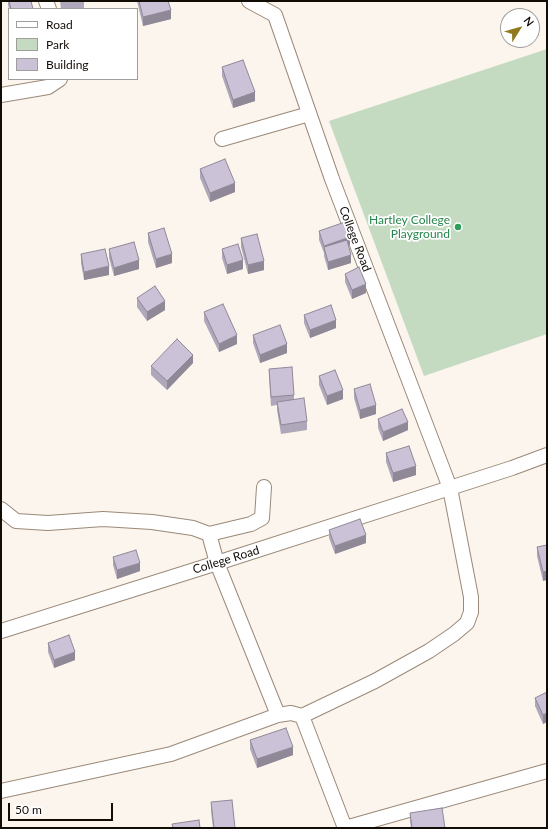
<!DOCTYPE html>
<style>
body{margin:0}
#map{position:relative;width:548px;height:829px;overflow:hidden;background:#fcf5ed;font-family:Lato,sans-serif}
canvas{display:block}
.frame{position:absolute;inset:0;border:2px solid #120c07;pointer-events:none}
.legend{position:absolute;left:8px;top:8px;width:130px;height:72px;box-sizing:border-box;background:#fff;border:1px solid #a09e9c;margin:0;padding:5px 7px;list-style:none;font-size:12px;color:#120c07}
.legend li{display:flex;align-items:center;gap:8px;height:20px}
.legend b{width:20px;border:1px solid #a09e9c}
.north{position:absolute;left:500px;top:8px;width:40px;height:40px;box-sizing:border-box;background:#fff;border:1px solid #a09e9c;border-radius:50%;rotate:53deg;font-size:11px;font-weight:700;line-height:16px;text-align:center;color:#120c07}
.north::after{content:'';display:block;margin:auto;width:14px;height:18px;background:#917920;clip-path:polygon(50% 0,100% 100%,50% 72%,0 100%)}
.scale{position:absolute;left:8px;top:803px;width:105px;height:18px;box-sizing:border-box;border:2px solid #120c07;border-top:0;padding-left:5px;font-size:12px;line-height:14px;white-space:nowrap;color:#120c07;-webkit-text-stroke:3px #fff;paint-order:stroke}
</style>
<div id="map">
<canvas width="548" height="829"></canvas>
<div class="frame"></div>
<ul class="legend">
<li><b style="height:5px;background:#fff"></b>Road</li>
<li><b style="height:11px;background:#c4dbc2"></b>Park</li>
<li><b style="height:11px;background:#ccc2d8"></b>Building</li>
</ul>
<div class="north">N</div>
<div class="scale">50 m</div>
</div>
<script>
const ctx = document.querySelector('canvas').getContext('2d');
ctx.lineJoin = 'round';
function paint(path, color) { ctx.fillStyle = color; ctx.fill(path, 'evenodd'); }
const poly = rows => new Path2D(rows.map(r => 'M' + r).join(''));
function strokePath(path, color, width, dash) { ctx.strokeStyle = color; ctx.lineWidth = width; ctx.lineCap = dash ? 'butt' : 'round'; ctx.setLineDash(dash || []); ctx.stroke(path); }
function write(font, color, halo, rows, align = 'center') {
  ctx.font = font + ' Lato,sans-serif'; ctx.lineWidth = 3.5; ctx.setLineDash([]); ctx.textBaseline = 'middle'; ctx.strokeStyle = halo; ctx.fillStyle = color; for (const [text, x, y, turn = 0] of rows) {
    ctx.save(); ctx.translate(x, y); ctx.rotate((+turn || 0) * Math.PI / 180); ctx.textAlign = isNaN(turn) ? turn : align; if (halo) ctx.strokeText(text, 0, 0); ctx.fillText(text, 0, 0); ctx.restore();
  }
}
paint(poly([
 [547,49,547,334,424,376,329,121]
]), '#c4dbc2');
const minor = poly([
 [46,1,49,9],
 [249,1,275,15,332,179,450,488,471,597,471,612,467,623,454,634,429,651,375,681,302,716],
 [1,95,48,87,60,79],
 [222,139,309,114],
 [1,509,16,521,48,523,103,519,152,522,193,528,209,534,217,563,278,715,291,713,302,716,345,828],
 [209,534,251,524,262,518,264,487],
 [1,631,217,563,512,468,547,455],
 [1,791,171,754,278,715],
 [345,828,547,771]
]);
strokePath(minor, '#9a8978', 16);
strokePath(minor, '#fff', 14);
paint(poly([
 [8,1,31,1,33,9,9,9,8,5],
 [60,1,84,1,84,8,75,9,61,9],
 [137,1,168,1,171,19,143,26],
 [222,67,255,101,233,108,222,76],
 [200,169,235,192,210,202,200,178],
 [319,231,350,245,348,246,351,263,328,270,324,256,324,253,319,240],
 [148,233,172,263,156,268,148,242],
 [241,238,264,270,248,274,241,247],
 [109,249,139,269,114,276,109,258],
 [222,249,243,269,227,274,222,258],
 [81,254,109,275,84,280,81,263],
 [345,274,366,293,352,299,345,282],
 [137,298,165,310,147,321,137,307],
 [204,312,237,344,219,352,204,321],
 [304,315,336,328,310,338,304,323],
 [253,335,287,353,260,363,253,343],
 [193,363,167,390,151,375,151,366],
 [269,369,294,395,294,399,307,421,307,430,281,434,277,410,277,405,271,406,269,377],
 [319,376,343,399,327,405,319,385],
 [354,389,376,414,360,419,354,398],
 [378,419,408,430,383,441,378,428],
 [386,453,416,475,393,482,386,462],
 [329,530,366,543,335,554,329,538],
 [547,545,543,581,537,556,537,547],
 [113,557,140,571,117,579,113,565],
 [48,643,75,660,54,668,48,652],
 [547,692,547,722,543,724,535,706,535,698],
 [250,740,293,755,257,768,250,749],
 [211,802,235,828,213,828,211,811],
 [410,813,445,828,411,828,410,821]
]), '#afa7ba');
paint(poly([
 [171,10,171,19,143,26,143,17],
 [255,92,255,101,233,108,233,100],
 [235,183,235,192,210,202,210,193],
 [350,237,350,245,326,254,324,248,324,246],
 [172,254,172,263,156,268,156,259],
 [351,255,351,263,328,270,328,262],
 [139,260,139,269,114,276,114,268],
 [243,260,243,269,227,274,227,265],
 [264,261,264,270,248,274,248,265],
 [109,266,109,275,84,280,84,272],
 [366,284,366,293,352,299,352,290],
 [165,301,165,310,147,321,147,312],
 [336,320,336,328,310,338,310,330],
 [237,335,237,344,219,352,219,344],
 [287,344,287,353,260,363,260,355],
 [193,355,193,363,167,390,167,381],
 [343,390,343,399,327,405,327,396],
 [376,405,376,414,360,419,360,410],
 [408,422,408,430,383,441,383,432],
 [416,466,416,475,393,482,393,473],
 [366,535,366,543,335,554,335,546],
 [140,563,140,571,117,579,117,570],
 [547,571,547,580,543,581,543,572],
 [75,652,75,660,54,668,54,660],
 [547,713,547,722,543,724,543,715],
 [293,747,293,755,257,768,257,759]
]), '#8f8897');
const building = poly([
 [9,1,31,1,33,9,11,9,9,1],
 [139,1,168,1,171,10,143,17,139,1],
 [243,60,255,92,233,100,222,67,243,60],
 [225,159,235,183,210,193,200,169,225,159],
 [345,222,350,237,324,246,319,231,345,222],
 [164,228,172,254,156,259,148,233,164,228],
 [257,234,264,261,248,265,241,238,257,234],
 [347,240,351,255,328,262,324,247,347,240],
 [134,242,139,260,114,268,109,249,134,242],
 [238,244,243,260,227,265,222,249,238,244],
 [105,249,109,266,84,272,81,254,105,249],
 [359,267,366,284,352,290,345,274,359,267],
 [155,286,165,301,147,312,137,298,155,286],
 [223,304,237,335,219,344,204,312,223,304],
 [331,305,336,320,310,330,304,315,331,305],
 [280,325,287,344,260,355,253,335,280,325],
 [177,339,193,355,167,381,151,366,177,339],
 [292,367,294,395,271,397,269,369,292,367],
 [335,370,343,390,327,396,319,376,335,370],
 [370,384,376,405,360,410,354,389,370,384],
 [304,398,307,421,281,425,277,402,304,398],
 [402,409,408,422,383,432,378,419,402,409],
 [409,446,416,466,393,473,386,453,409,446],
 [360,519,366,535,335,546,329,530,360,519],
 [547,545,547,571,543,572,537,547,547,545],
 [136,550,140,563,117,570,113,557,136,550],
 [69,635,75,652,54,660,48,643,69,635],
 [547,692,547,713,543,715,535,698,547,692],
 [286,728,293,747,257,759,250,740,286,728],
 [232,800,235,828,214,828,211,802,232,800],
 [442,808,445,828,412,828,410,813,442,808],
 [199,820,200,828,173,828,172,824,199,820]
]);
paint(building, '#ccc2d8');
strokePath(building, '#8f8897', 1);
for (const [x, y, r, color] of [
 [458,227,4,"#2e9e5b"]
]) { const dot = new Path2D(); dot.arc(x, y, r, 0, 2 * Math.PI); ctx.fillStyle = color; ctx.fill(dot); strokePath(dot, '#fff', 1.5); }
write('12px', '#27864d', '#fff', [
 ["Hartley College",450,220],
 ["Playground",450,234]
], 'right');
write('12px', '#120c07', '#fff', [
 ["College Road",355,239,69],
 ["College Road",226,560,-17]
]);
</script>
